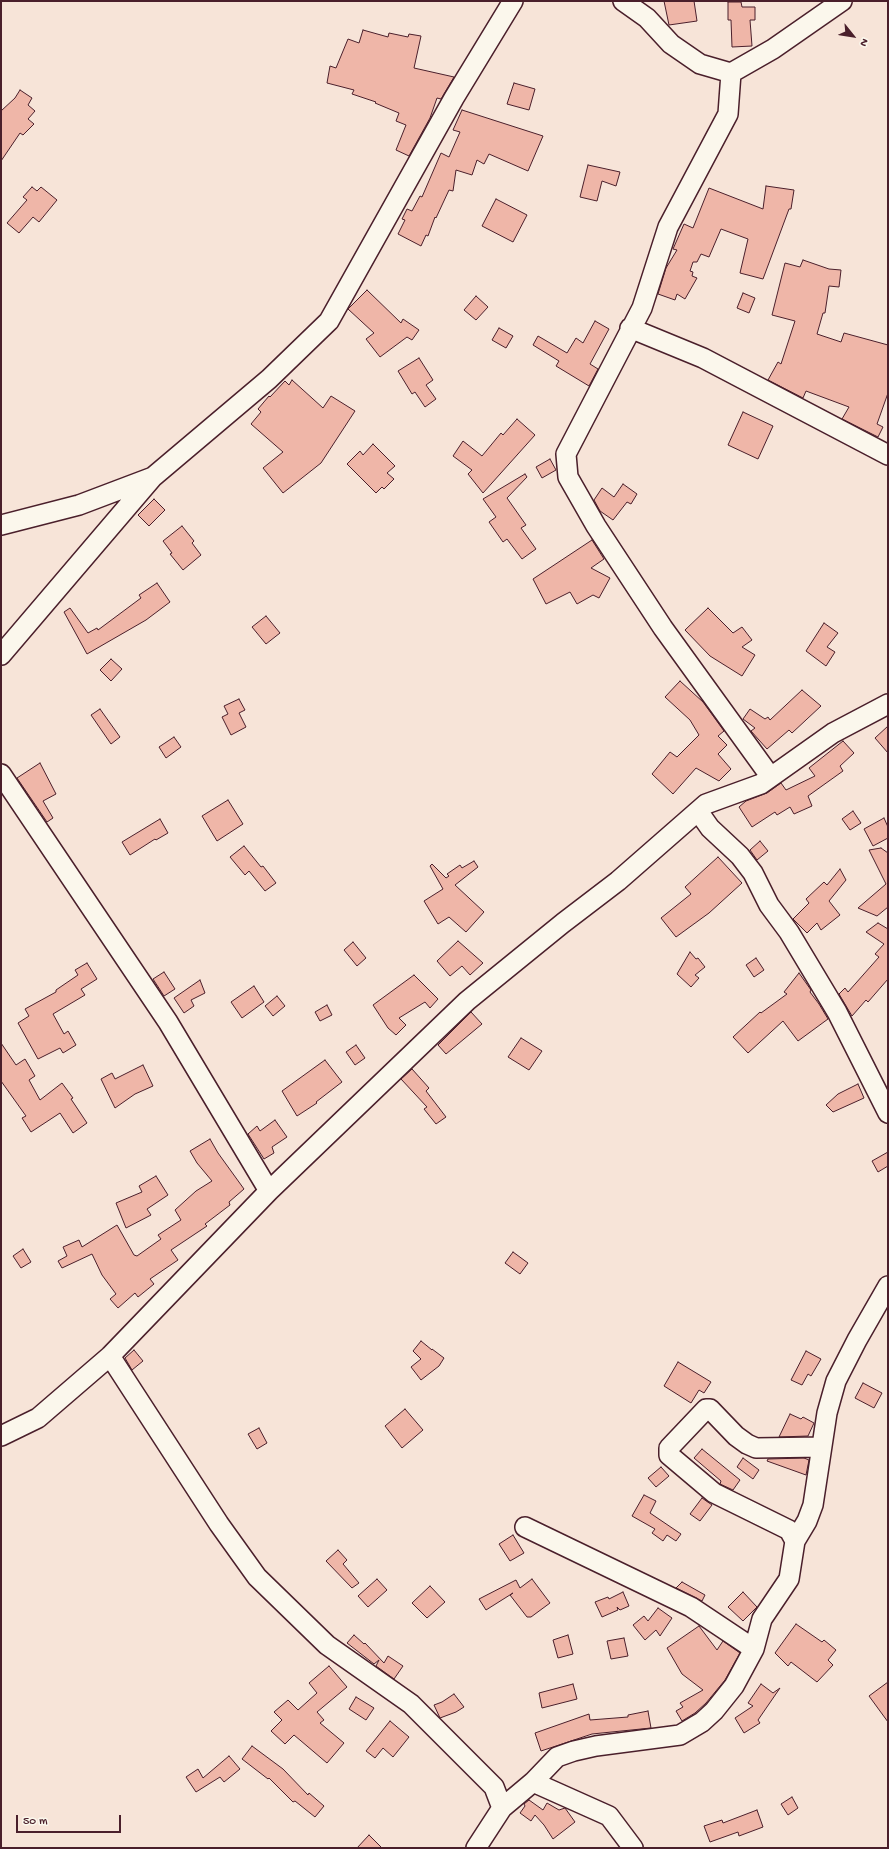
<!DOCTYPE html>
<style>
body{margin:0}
#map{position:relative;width:889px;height:1849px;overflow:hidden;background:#f7e4d8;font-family:"Gochi Hand",sans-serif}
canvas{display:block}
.frame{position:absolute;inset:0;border:2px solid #4a1f2b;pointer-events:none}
.north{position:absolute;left:833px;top:16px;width:40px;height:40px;-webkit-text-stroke:3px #fbf7ec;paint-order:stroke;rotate:120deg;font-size:11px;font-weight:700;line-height:16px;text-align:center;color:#4a1f2b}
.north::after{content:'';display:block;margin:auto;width:14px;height:18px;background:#4a1f2b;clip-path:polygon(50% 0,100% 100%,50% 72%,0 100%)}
.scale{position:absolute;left:16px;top:1815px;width:105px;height:18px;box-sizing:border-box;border:2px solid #4a1f2b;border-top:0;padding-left:5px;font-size:12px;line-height:14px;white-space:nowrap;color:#4a1f2b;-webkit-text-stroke:3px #fbf7ec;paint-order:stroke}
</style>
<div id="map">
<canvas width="889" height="1849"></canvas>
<div class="frame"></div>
<div class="north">N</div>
<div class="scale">50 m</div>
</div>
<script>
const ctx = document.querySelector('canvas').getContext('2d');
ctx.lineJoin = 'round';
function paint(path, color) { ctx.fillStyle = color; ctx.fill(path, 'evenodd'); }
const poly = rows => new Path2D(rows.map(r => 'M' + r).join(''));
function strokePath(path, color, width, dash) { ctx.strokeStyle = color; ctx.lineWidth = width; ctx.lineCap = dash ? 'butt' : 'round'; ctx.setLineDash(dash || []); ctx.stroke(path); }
const building = poly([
 [664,1,694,1,697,21,669,25,664,1],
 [728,2,741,2,742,7,755,7,755,20,750,20,752,46,732,47,731,20,728,20,728,2],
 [363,30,388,37,389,33,408,37,409,34,421,36,414,68,454,77,441,99,437,98,430,118,409,156,396,150,406,125,396,121,399,113,375,103,376,102,352,94,354,90,327,83,330,66,336,68,348,39,359,43,363,30],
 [514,83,535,89,529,110,507,104,514,83],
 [20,90,32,98,28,105,35,111,28,119,34,124,23,135,20,133,1,161,1,111,15,98,20,90],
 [462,110,543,136,528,171,489,154,484,164,477,160,472,175,456,170,453,191,449,190,436,218,435,217,428,236,426,235,421,246,398,234,405,220,402,219,407,209,412,211,420,196,422,197,441,153,449,157,460,132,453,130,462,110],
 [588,165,620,172,616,186,602,181,597,201,580,197,588,165],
 [766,186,794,190,791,209,789,209,763,279,740,273,748,239,721,229,709,257,701,254,697,262,693,262,690,271,693,272,692,276,697,278,685,299,677,294,675,300,658,294,666,268,677,250,673,249,684,224,693,228,709,188,763,209,766,186],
 [32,187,37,191,41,187,57,200,39,222,33,217,19,233,7,223,27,200,23,197,32,187],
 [496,199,527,215,513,242,482,226,496,199],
 [803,260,829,269,841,270,839,287,829,286,825,313,823,313,817,334,841,342,844,333,888,345,888,393,877,424,883,427,878,437,842,419,849,407,806,391,803,398,768,380,778,362,781,364,795,321,772,315,785,263,800,267,803,260],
 [367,290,401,323,403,319,419,330,412,340,407,337,380,357,366,339,374,333,348,309,367,290],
 [743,293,755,298,749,313,737,308,743,293],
 [476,296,488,307,476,320,464,310,476,296],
 [595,321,609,329,590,364,598,369,589,386,556,366,559,361,533,345,538,336,567,353,576,338,583,343,595,321],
 [499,328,513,336,506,348,492,340,499,328],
 [419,358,433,380,426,385,436,399,425,407,415,392,412,394,398,371,419,358],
 [292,380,323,408,331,396,355,411,321,463,283,493,263,468,283,452,251,424,261,412,258,409,269,396,270,397,285,381,289,385,292,380],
 [743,412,773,426,758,459,728,445,743,412],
 [517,419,535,435,483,493,468,474,472,470,453,456,463,441,482,456,501,433,503,435,517,419],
 [373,444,395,466,387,473,394,479,384,489,382,487,376,493,347,464,360,451,363,455,373,444],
 [550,459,556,470,542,478,536,467,550,459],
 [525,474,527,477,507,498,526,525,521,528,536,549,522,559,507,539,503,542,489,522,496,517,483,499,525,474],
 [623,484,637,494,631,504,627,502,613,520,600,511,594,500,602,488,614,497,623,484],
 [154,499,165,510,149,526,138,515,154,499],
 [182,526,194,541,192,543,201,555,183,570,170,554,172,553,163,541,182,526],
 [592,540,604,559,591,568,610,578,599,598,593,595,577,604,570,592,546,604,533,579,592,540],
 [157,583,170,602,146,620,87,654,64,612,70,608,88,633,97,628,98,630,141,598,139,595,157,583],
 [708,608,733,633,742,627,752,640,742,647,755,655,742,676,710,656,685,630,708,608],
 [266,616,280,633,266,644,252,627,266,616],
 [824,623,838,633,827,647,835,652,826,666,806,651,824,623],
 [111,659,122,669,111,681,100,670,111,659],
 [680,681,703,702,724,731,718,736,727,745,718,754,731,769,719,781,696,768,673,794,652,774,670,752,677,757,699,735,690,720,665,697,680,681],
 [802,690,821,706,792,733,789,730,767,749,751,731,755,728,743,719,750,709,765,719,768,717,770,720,802,690],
 [239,699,245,710,239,713,246,727,231,735,222,717,228,714,224,706,239,699],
 [100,709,120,737,111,744,91,715,100,709],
 [888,726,888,753,875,738,888,726],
 [174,737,181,747,166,758,159,747,174,737],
 [843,741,854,753,840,766,843,771,808,796,812,806,794,814,790,807,777,815,775,812,752,827,739,807,746,801,767,793,781,783,786,790,815,776,809,768,843,741],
 [40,763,56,794,43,801,53,818,47,822,17,778,40,763],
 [228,800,243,824,217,841,202,816,228,800],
 [853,811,861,823,850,830,842,819,853,811],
 [884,818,888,827,888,838,873,846,864,829,884,818],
 [160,819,168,833,156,840,155,839,130,855,122,842,160,819],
 [760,841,768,851,757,860,750,850,760,841],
 [244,846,261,867,263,866,276,883,265,891,249,871,245,875,230,857,244,846],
 [881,848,888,853,888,907,877,916,858,908,886,884,869,850,881,848],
 [718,857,742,883,709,913,676,937,661,918,691,894,685,887,718,857],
 [474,861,478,867,455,885,484,912,466,932,449,917,438,924,424,901,443,889,430,866,432,864,446,878,449,876,447,874,460,865,462,868,474,861],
 [840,869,846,880,829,901,840,915,821,930,817,923,807,933,793,919,809,903,806,899,824,882,827,885,840,869],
 [878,923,888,929,888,979,868,1002,866,1000,852,1016,839,994,845,988,848,992,879,957,875,954,884,944,866,932,878,923],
 [458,941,483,963,470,975,462,966,450,976,437,961,458,941],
 [353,942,366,958,357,966,344,950,353,942],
 [690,952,696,959,698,958,705,967,695,975,699,978,691,987,677,974,690,952],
 [756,958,764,970,754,977,746,965,756,958],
 [87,963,97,979,81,989,85,995,53,1014,64,1034,68,1031,76,1045,63,1053,60,1048,38,1059,18,1023,29,1016,25,1009,56,992,56,990,78,975,75,970,87,963],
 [164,972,175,989,164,996,153,979,164,972],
 [799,973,811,990,810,992,819,1004,828,1019,798,1041,783,1021,748,1053,733,1037,760,1012,761,1013,787,994,784,992,799,973],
 [414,975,438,999,430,1008,425,1002,399,1018,406,1025,396,1035,388,1028,373,1005,414,975],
 [200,980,205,993,191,1000,194,1006,184,1013,174,998,200,980],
 [254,986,264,1002,242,1018,231,1002,254,986],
 [277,996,285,1006,273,1016,265,1006,277,996],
 [327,1005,332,1015,320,1021,315,1012,327,1005],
 [471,1012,482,1024,446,1054,438,1045,471,1012],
 [521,1038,542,1051,529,1070,508,1057,521,1038],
 [1,1043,16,1065,25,1059,35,1076,29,1080,40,1100,62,1083,73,1098,71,1099,87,1123,73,1133,60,1113,31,1132,22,1118,26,1116,1,1081,1,1043],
 [356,1045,365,1058,355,1065,346,1052,356,1045],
 [325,1060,342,1082,316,1102,317,1103,297,1116,282,1091,325,1060],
 [143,1065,153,1086,135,1094,115,1108,101,1079,112,1073,115,1079,143,1065],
 [412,1069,429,1088,426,1091,446,1117,436,1124,424,1109,427,1107,401,1079,412,1069],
 [858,1084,864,1098,833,1112,826,1105,838,1094,858,1084],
 [275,1120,287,1137,272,1147,274,1153,264,1159,248,1134,257,1126,260,1131,275,1120],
 [210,1139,218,1153,244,1189,229,1202,230,1205,205,1224,207,1226,171,1250,178,1260,150,1279,154,1284,138,1297,135,1293,118,1308,110,1299,116,1294,102,1275,92,1254,62,1268,58,1261,67,1256,63,1247,79,1240,82,1247,117,1225,134,1255,137,1256,161,1239,158,1235,181,1220,175,1210,196,1191,212,1181,197,1163,190,1151,210,1139],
 [888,1152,888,1166,878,1172,872,1161,888,1152],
 [156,1176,168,1195,147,1209,151,1215,126,1228,116,1203,142,1192,139,1186,156,1176],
 [23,1249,31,1262,21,1268,13,1256,23,1249],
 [513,1252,528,1263,520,1274,505,1263,513,1252],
 [421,1341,432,1350,432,1349,444,1358,439,1366,421,1380,411,1367,421,1359,413,1351,421,1341],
 [134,1350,143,1361,132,1370,125,1358,134,1350],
 [806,1351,821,1359,811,1376,808,1374,802,1385,791,1380,806,1351],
 [678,1362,711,1382,704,1393,699,1390,691,1403,664,1386,678,1362],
 [863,1383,882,1393,874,1408,855,1398,863,1383],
 [405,1409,423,1430,402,1448,385,1426,405,1409],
 [790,1414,801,1419,803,1417,814,1423,808,1436,779,1437,790,1414],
 [259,1428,267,1443,257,1449,248,1434,259,1428],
 [702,1449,740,1480,733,1490,720,1484,721,1481,694,1458,702,1449],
 [743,1458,759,1470,753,1479,737,1467,743,1458],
 [804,1458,809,1460,806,1475,767,1461,768,1459,804,1458],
 [661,1467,669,1476,656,1487,648,1478,661,1467],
 [644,1495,656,1501,650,1513,681,1534,676,1541,667,1535,663,1541,652,1533,655,1529,632,1516,644,1495],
 [702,1498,712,1505,700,1521,690,1514,702,1498],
 [513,1535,524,1553,510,1561,499,1544,513,1535],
 [338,1550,347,1560,343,1564,359,1583,352,1588,326,1561,338,1550],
 [377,1579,387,1590,368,1607,358,1596,377,1579],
 [532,1579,550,1603,531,1617,527,1617,510,1595,513,1593,486,1610,479,1599,516,1580,520,1588,532,1579],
 [682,1582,705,1595,702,1601,676,1588,682,1582],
 [430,1586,445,1602,427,1618,412,1603,430,1586],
 [623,1592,629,1606,620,1610,617,1607,618,1610,602,1617,595,1602,608,1597,609,1599,623,1592],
 [743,1592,757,1607,743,1621,728,1607,743,1592],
 [658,1608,672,1618,660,1636,656,1630,645,1640,633,1625,644,1616,648,1621,658,1608],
 [796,1624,822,1642,824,1640,836,1650,828,1660,833,1665,817,1682,791,1662,788,1666,775,1653,796,1624],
 [699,1626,717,1650,723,1641,740,1653,725,1680,706,1703,695,1713,682,1721,676,1711,683,1707,680,1703,703,1690,682,1674,667,1648,699,1626],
 [354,1635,364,1644,365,1643,384,1663,388,1656,403,1666,394,1679,376,1666,379,1660,374,1664,347,1643,354,1635],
 [568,1635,573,1654,558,1658,553,1640,568,1635],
 [624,1638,628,1656,611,1659,607,1641,624,1638],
 [329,1666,347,1687,317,1712,324,1720,320,1723,344,1743,327,1763,294,1735,285,1744,271,1731,282,1720,274,1712,288,1700,298,1710,317,1693,309,1683,329,1666],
 [888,1682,888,1722,869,1696,888,1682],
 [573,1684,577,1699,542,1708,539,1693,573,1684],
 [761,1684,773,1693,780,1688,758,1720,760,1723,744,1733,735,1718,753,1706,748,1703,761,1684],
 [454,1694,464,1707,456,1712,440,1718,434,1705,442,1702,454,1694],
 [356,1697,374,1708,366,1720,349,1709,356,1697],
 [648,1711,651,1728,592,1734,541,1751,535,1733,589,1714,590,1720,628,1717,628,1715,648,1711],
 [390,1721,409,1737,393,1757,383,1748,375,1758,366,1751,390,1721],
 [252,1746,283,1769,308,1795,309,1793,324,1806,315,1817,295,1801,293,1802,269,1778,268,1779,242,1759,252,1746],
 [229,1756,240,1769,224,1782,220,1777,196,1792,186,1777,198,1769,203,1778,229,1756],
 [792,1797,798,1808,788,1815,781,1804,792,1797],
 [529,1800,543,1810,547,1803,559,1810,565,1808,575,1822,553,1839,544,1825,535,1815,531,1821,520,1813,525,1806,524,1804,529,1800],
 [757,1810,763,1827,739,1836,738,1832,710,1842,704,1826,722,1820,723,1823,757,1810],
 [369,1835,382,1848,357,1848,369,1835]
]);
paint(building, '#efb6a8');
strokePath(building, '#4a1f2b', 1);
const minor = poly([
 [623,1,647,18,671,44,700,64,731,73,773,49,842,1],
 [731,73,728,114,668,227,642,308,566,454,568,477,596,526,663,628,770,776],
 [630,328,703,358,888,455],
 [1,525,79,505,153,477,269,379,329,321,454,98,513,1],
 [1,655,152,478],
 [1,774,168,1022,269,1191],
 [698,811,710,828,740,856,753,873,769,905,789,932,837,1012,888,1113],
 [110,1356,219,1524,257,1577,327,1645,411,1704,494,1787,502,1808],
 [1,1436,38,1418,110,1356,269,1191,467,1001,563,923,618,881,706,804,761,784,833,733,888,704],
 [525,1527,691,1607,754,1649],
 [795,1541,789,1530,714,1493,669,1455,669,1448,706,1409,710,1409,736,1436,747,1444,756,1448,821,1447],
 [533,1782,609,1816,633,1848],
 [476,1848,502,1808,533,1782,557,1757,574,1751,596,1746,680,1735,702,1722,714,1711,734,1686,754,1649,762,1619,789,1579,795,1541,807,1521,813,1505,827,1413,836,1381,857,1340,888,1286]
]);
strokePath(minor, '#4a1f2b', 22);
strokePath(minor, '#fbf7ec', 19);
</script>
